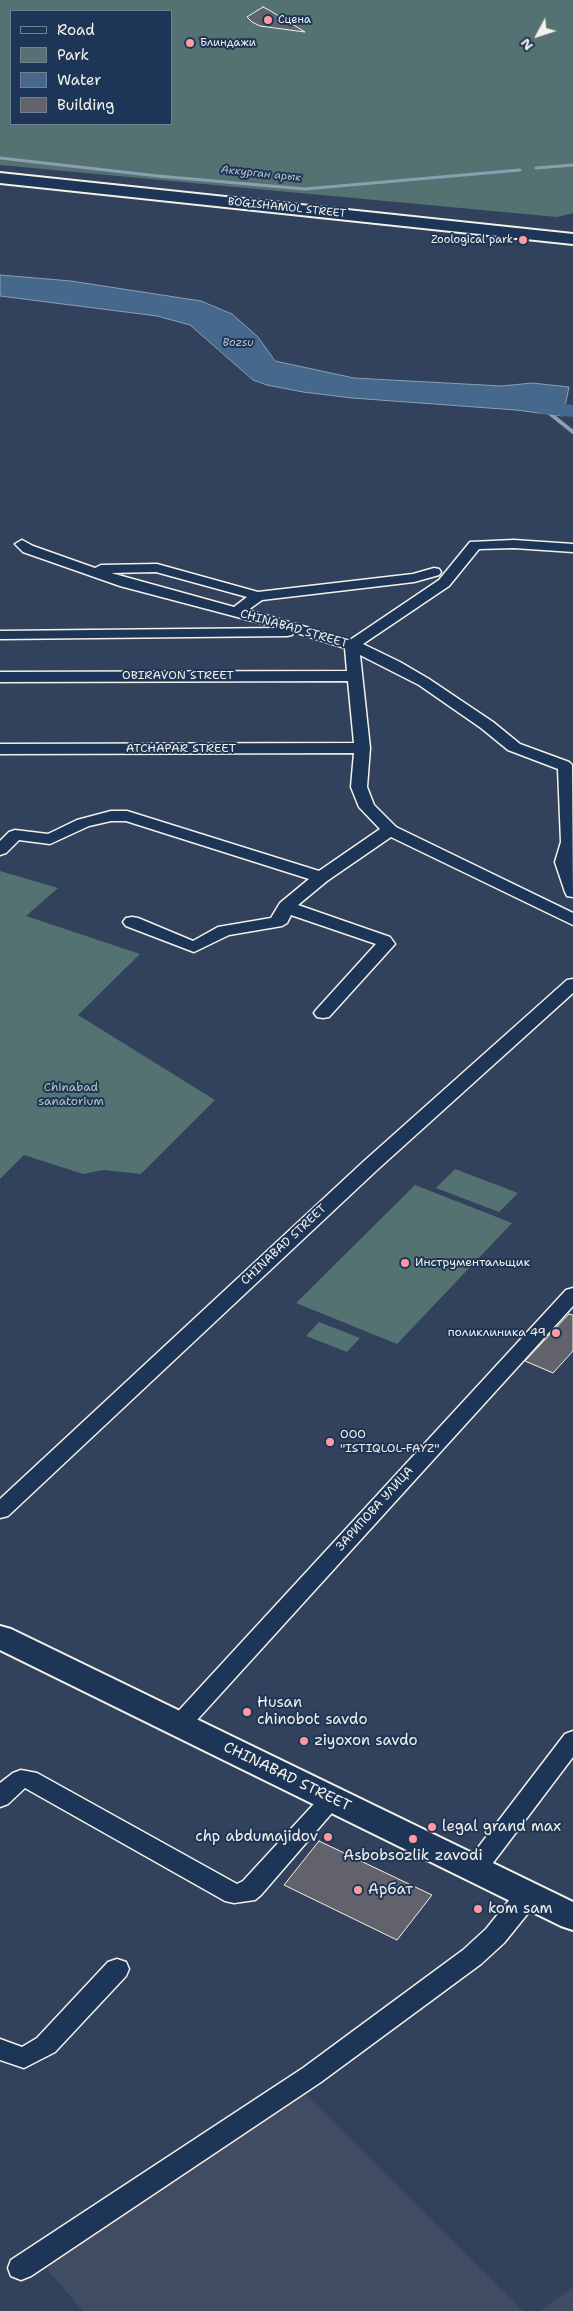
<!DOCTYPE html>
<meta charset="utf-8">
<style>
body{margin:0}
#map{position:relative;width:573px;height:2311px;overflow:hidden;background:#32425d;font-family:"Shantell Sans",sans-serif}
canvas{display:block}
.legend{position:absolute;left:10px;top:10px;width:162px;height:115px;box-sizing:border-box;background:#1d3557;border:1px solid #738091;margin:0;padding:6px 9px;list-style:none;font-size:15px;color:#f4f1e8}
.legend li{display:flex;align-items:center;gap:10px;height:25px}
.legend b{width:25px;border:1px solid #738091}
.north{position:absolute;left:513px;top:10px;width:50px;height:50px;-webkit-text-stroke:4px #1d3557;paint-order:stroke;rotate:230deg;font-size:14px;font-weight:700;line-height:20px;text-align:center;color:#f4f1e8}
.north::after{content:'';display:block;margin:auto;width:18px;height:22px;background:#f4f1e8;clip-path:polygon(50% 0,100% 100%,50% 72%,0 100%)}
</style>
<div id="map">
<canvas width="573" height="2311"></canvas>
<ul class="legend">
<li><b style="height:6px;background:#1d3557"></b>Road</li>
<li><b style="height:14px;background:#537271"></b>Park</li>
<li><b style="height:14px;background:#45688c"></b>Water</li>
<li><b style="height:14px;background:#62626c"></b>Building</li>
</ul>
<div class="north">N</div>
</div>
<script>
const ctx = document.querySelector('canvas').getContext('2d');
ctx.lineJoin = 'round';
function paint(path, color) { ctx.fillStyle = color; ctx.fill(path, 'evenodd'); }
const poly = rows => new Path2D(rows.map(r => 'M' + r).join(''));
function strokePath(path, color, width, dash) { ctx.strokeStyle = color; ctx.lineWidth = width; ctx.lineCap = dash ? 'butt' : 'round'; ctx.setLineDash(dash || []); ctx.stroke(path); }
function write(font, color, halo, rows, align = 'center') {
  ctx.font = font + ' "Shantell Sans",sans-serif'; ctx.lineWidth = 4; ctx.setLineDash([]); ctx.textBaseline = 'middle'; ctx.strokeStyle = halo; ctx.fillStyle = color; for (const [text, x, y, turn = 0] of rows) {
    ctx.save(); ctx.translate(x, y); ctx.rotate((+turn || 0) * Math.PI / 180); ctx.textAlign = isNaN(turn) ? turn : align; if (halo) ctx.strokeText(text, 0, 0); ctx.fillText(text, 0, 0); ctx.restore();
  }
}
paint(poly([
 [302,2091,523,2311,83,2311,40,2261],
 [573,2287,573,2311,540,2311]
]), '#404c62');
paint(poly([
 [0,0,573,0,573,213,557,217,0,165],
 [11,11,171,11,171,124,11,124],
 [0,871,58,888,26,916,140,954,78,1015,215,1100,141,1174,103,1170,83,1174,24,1155,0,1179],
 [455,1169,518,1193,499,1212,436,1188],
 [415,1185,512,1223,397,1344,296,1303],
 [319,1322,360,1338,347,1352,306,1336]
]), '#537271');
const water = poly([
 [0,275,71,281,201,301,232,314,258,337,275,361,354,378,502,386,532,383,569,387,563,416,516,410,352,398,303,392,267,385,253,380,190,325,157,316,0,296,0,275]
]);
paint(water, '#45688c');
strokePath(water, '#8b9fb1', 1);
strokePath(poly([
 [0,158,158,176,305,189,520,170],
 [536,168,573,165]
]), '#8b9fb1', 3);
strokePath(poly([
 [548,412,573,432]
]), '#8b9fb1', 4);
paint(poly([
 [525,397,545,402,573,405,573,417,544,414,518,407,514,403,518,399,525,397]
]), '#45688c');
const building = poly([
 [263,7,269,10,305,32,260,26,252,22,247,17,263,7],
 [569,1314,573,1315,573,1351,553,1373,525,1361,569,1314],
 [319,1841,432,1895,397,1940,284,1885,319,1841]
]);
paint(building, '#62626c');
strokePath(building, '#f4f1e8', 1);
const minor = poly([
 [22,540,33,546,95,568,101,565,157,564,258,592,413,574,434,568,439,569,441,572,439,575,414,582,262,600,248,610,350,640,439,580,470,542,514,540,573,544,573,552,514,548,479,549,449,586,363,644,400,662,429,679,493,722,520,744,569,762,572,765,573,897,567,896,565,892,555,862,561,842,558,769,508,750,481,728,419,685,360,655,370,748,367,787,374,805,396,827,573,913,573,925,391,837,327,881,298,905,390,937,395,944,329,1017,323,1018,317,1017,314,1013,317,1009,376,944,291,915,287,923,282,926,229,935,194,952,126,926,123,922,126,918,132,917,138,918,193,941,218,927,271,918,280,903,309,879,126,821,111,821,89,826,50,844,19,840,6,853,0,855,0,841,9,832,15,830,48,834,77,820,111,811,127,811,319,871,380,829,359,807,351,787,354,753,0,754,0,744,354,743,348,681,0,682,0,672,347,671,345,648,294,632,292,635,287,636,0,639,0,631,279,628,120,586,23,552,15,544,22,540],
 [156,572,247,597,234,607,111,573,156,572],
 [573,979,573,993,377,1170,8,1516,0,1518,0,1499,363,1162,567,980,573,979],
 [573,1288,573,1306,187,1731,179,1733,171,1731,168,1725,171,1719,566,1290,573,1288],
 [573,1731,573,1757,483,1876,475,1878,467,1876,463,1869,467,1862,565,1734,573,1731],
 [21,1770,37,1773,237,1884,243,1881,324,1793,332,1790,340,1793,344,1799,261,1895,255,1900,234,1903,225,1901,25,1788,8,1804,0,1807,0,1783,13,1773,21,1770],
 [528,1886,537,1888,540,1895,537,1902,504,1943,481,1964,321,2082,31,2276,21,2280,11,2276,8,2268,11,2260,303,2068,463,1950,486,1929,519,1888,528,1886],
 [117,1959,126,1962,129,1969,126,1976,55,2052,24,2068,0,2060,0,2039,22,2047,37,2038,108,1962,117,1959]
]);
const secondary = poly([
 [0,173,573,234,573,244,0,183,0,173],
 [0,1626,11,1629,573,1902,573,1930,561,1926,0,1650,0,1626]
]);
strokePath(minor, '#f4f1e8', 3);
strokePath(secondary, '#f4f1e8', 4);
paint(minor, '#1d3557');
paint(secondary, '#1d3557');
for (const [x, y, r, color] of [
 [268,20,5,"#ff9aa2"],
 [190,43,5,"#ff9aa2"],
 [523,240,5,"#ff9aa2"],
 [405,1263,5,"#ff9aa2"],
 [556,1333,5,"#ff9aa2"],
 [330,1442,5,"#ff9aa2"],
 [247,1712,5,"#ff9aa2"],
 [304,1741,5,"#ff9aa2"],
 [432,1827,5,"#ff9aa2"],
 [328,1837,5,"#ff9aa2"],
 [413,1839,5,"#ff9aa2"],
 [358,1890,5,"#ff9aa2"],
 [478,1909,5,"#ff9aa2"]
]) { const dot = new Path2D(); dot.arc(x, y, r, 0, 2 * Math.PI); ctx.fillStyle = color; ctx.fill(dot); strokePath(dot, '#1d3557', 2); }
write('11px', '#f4f1e8', '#1d3557', [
 ["Сцена",278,20],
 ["Блиндажи",200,43],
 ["Zoological park",513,240,"right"]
], 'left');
write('italic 11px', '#b7c1c8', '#1d3557', [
 ["Аккурган арык",261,174,6],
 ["Bozsu",238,343]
]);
write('11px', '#f4f1e8', '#1d3557', [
 ["BOGISHAMOL STREET",287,208,6]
]);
write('12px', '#f4f1e8', '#1d3557', [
 ["CHINABAD STREET",294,629,16],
 ["OBIRAVON STREET",178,676],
 ["ATCHAPAR STREET",181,749],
 ["CHINABAD STREET",284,1245,-43],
 ["ЗАРИПОВА УЛИЦА",375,1509,-48]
]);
write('12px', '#bcc5be', '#1d3557', [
 ["Chinabad",71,1088],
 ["sanatorium",71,1102]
]);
write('12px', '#f4f1e8', '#1d3557', [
 ["Инструментальщик",415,1263],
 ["поликлиника 49",546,1333,"right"],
 ["ООО",340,1435],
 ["\"ISTIQLOL-FAYZ\"",340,1449]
], 'left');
write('15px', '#f4f1e8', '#1d3557', [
 ["Husan",257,1703],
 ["chinobot savdo",257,1720],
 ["ziyoxon savdo",314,1741],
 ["legal grand max",442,1827],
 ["chp abdumajidov",318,1837,"right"],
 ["Asbobsozlik zavodi",413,1856,"center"],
 ["Арбат",368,1890],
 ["kom sam",488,1909]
], 'left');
write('15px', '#f4f1e8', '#1d3557', [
 ["CHINABAD STREET",287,1777,26]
]);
</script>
